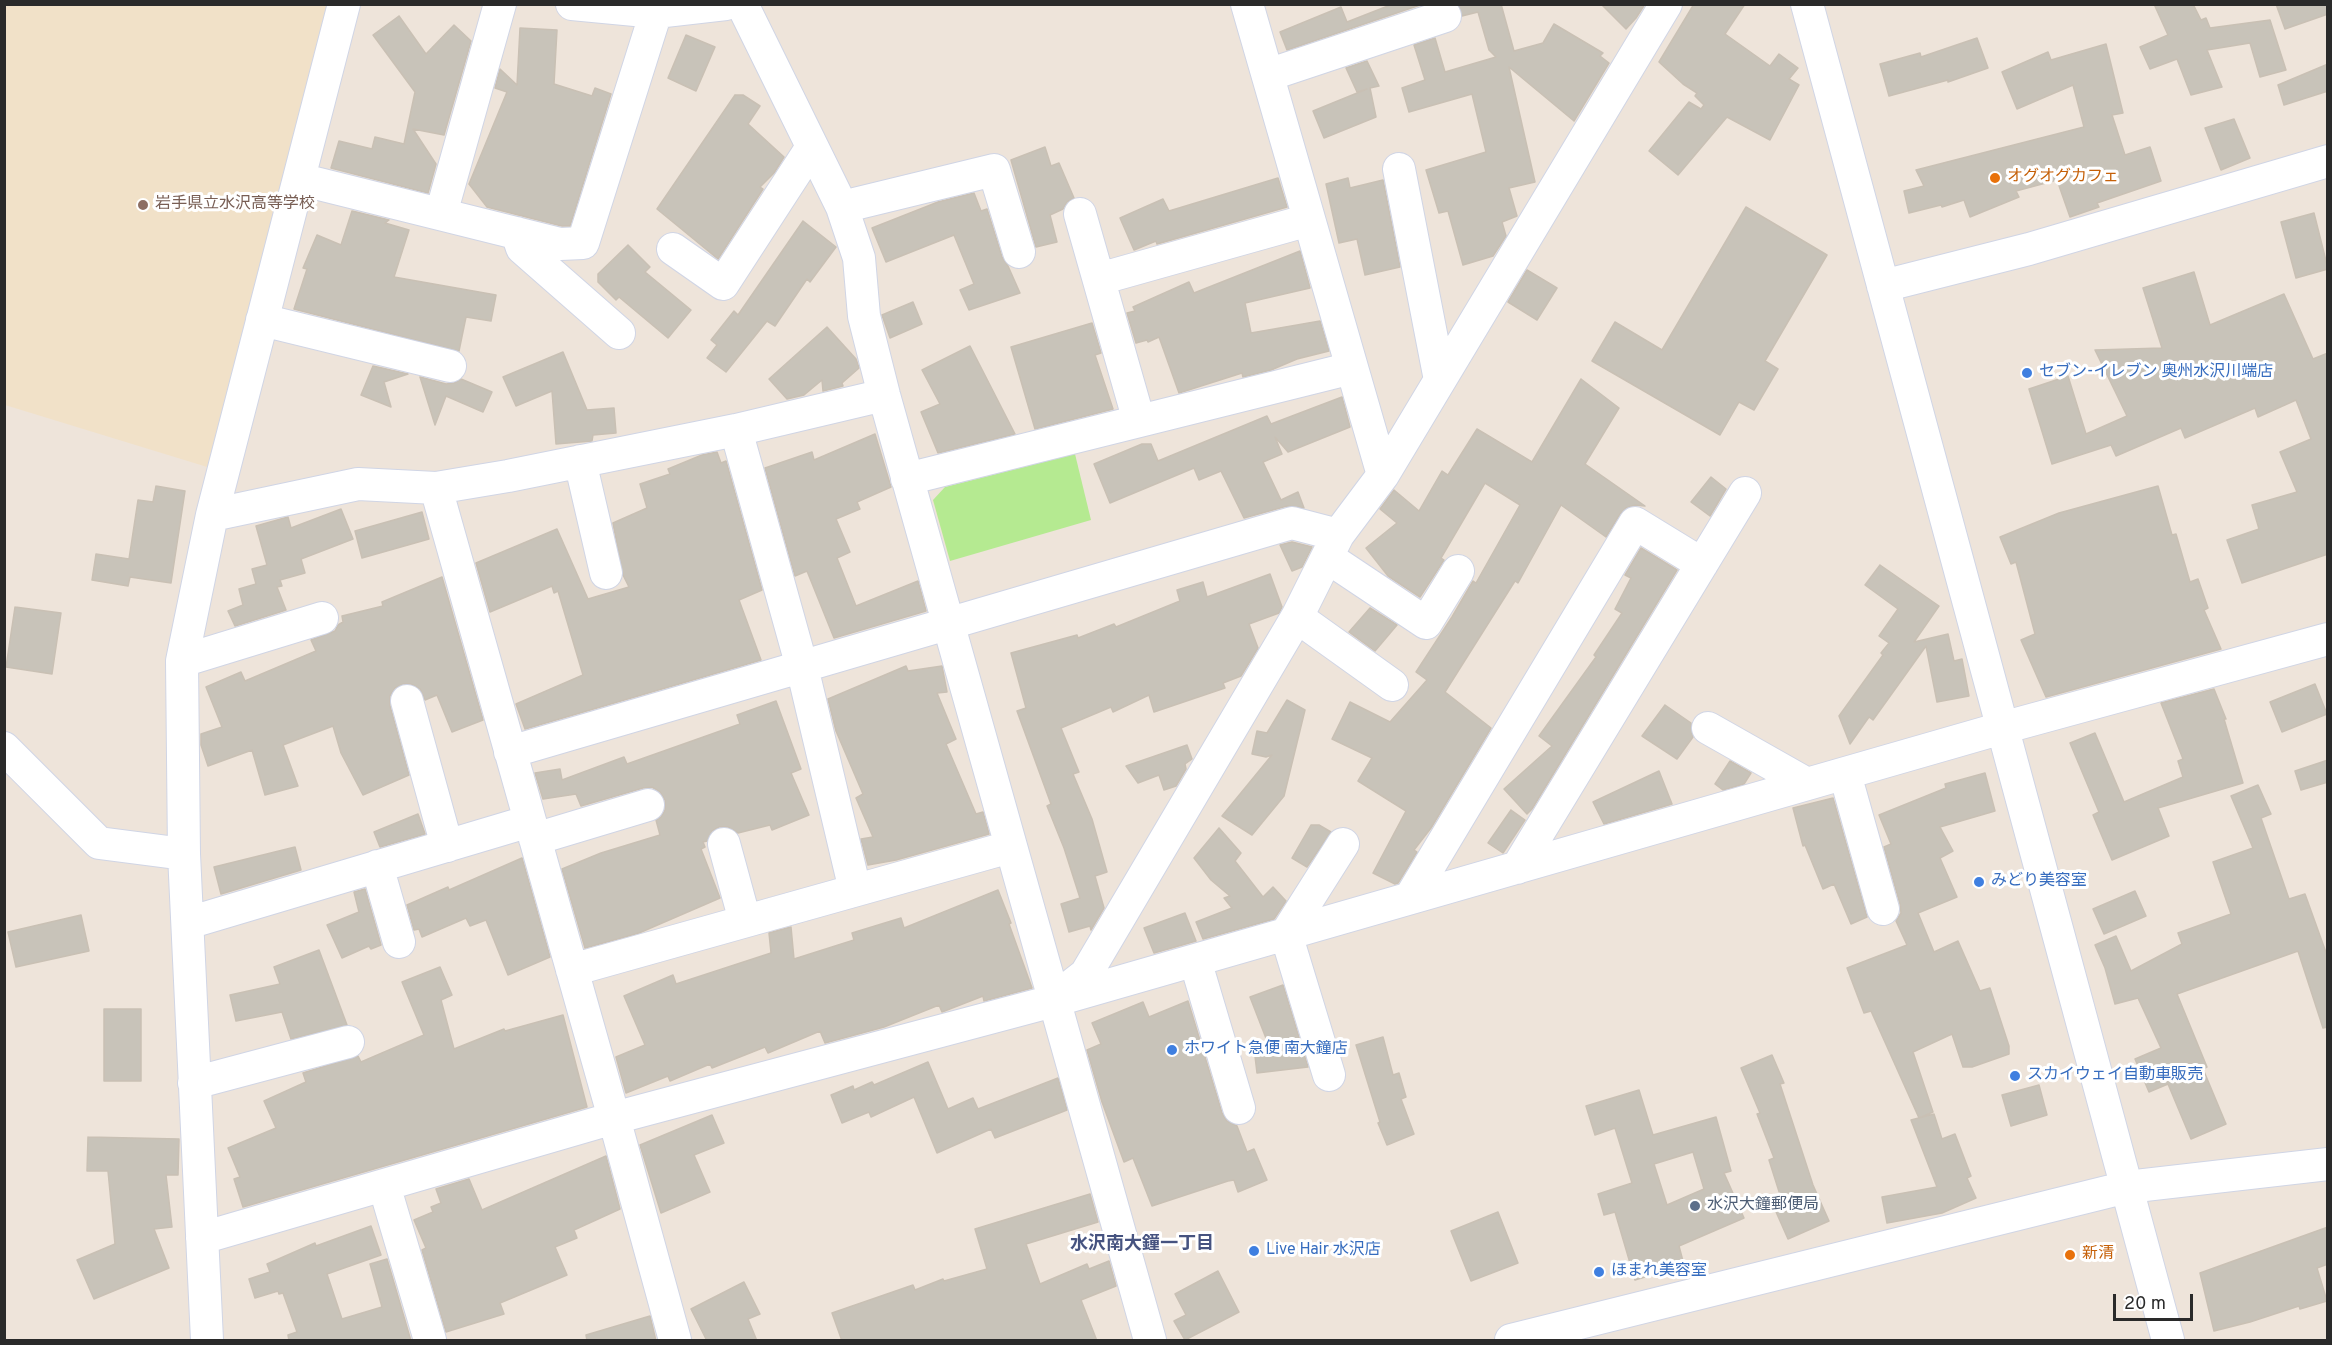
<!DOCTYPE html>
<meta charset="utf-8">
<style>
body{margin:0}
#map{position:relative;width:2332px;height:1345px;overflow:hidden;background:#eee4da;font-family:Overpass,sans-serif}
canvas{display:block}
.frame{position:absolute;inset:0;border:6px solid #2a2a2a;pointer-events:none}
.scale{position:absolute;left:2113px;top:1294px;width:80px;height:27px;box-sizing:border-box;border:3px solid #2a2a2a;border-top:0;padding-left:8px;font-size:18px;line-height:21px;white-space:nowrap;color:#2a2a2a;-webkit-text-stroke:4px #fff;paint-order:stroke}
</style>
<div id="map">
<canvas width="2332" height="1345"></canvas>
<div class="frame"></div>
<div class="scale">20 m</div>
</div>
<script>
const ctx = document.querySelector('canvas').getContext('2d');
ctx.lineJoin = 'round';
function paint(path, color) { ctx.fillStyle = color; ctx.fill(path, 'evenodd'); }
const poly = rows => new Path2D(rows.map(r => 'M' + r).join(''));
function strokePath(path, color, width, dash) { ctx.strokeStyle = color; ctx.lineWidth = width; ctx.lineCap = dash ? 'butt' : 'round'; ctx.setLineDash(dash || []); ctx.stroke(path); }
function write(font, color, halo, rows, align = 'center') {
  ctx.font = font + ' Overpass,"Noto Sans JP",sans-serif'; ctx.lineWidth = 6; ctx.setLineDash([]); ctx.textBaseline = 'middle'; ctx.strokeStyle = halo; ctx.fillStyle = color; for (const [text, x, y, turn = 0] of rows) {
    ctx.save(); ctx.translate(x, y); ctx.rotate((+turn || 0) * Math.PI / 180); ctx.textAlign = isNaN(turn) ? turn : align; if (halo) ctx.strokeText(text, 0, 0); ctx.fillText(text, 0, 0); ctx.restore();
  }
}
paint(poly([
 [4,5,332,5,217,470,5,405]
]), '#f1e1c8');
paint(poly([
 [1075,454,1091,520,950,561,933,500,945,487]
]), '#b5ea91');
const building = poly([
 [1393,4,1423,4,1287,50,1280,32,1341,7,1347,22,1393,4],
 [1458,4,1501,4,1514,51,1543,43,1554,24,1603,53,1600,56,1609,63,1574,121,1509,67,1535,182,1509,188,1517,216,1502,222,1506,236,1493,256,1463,265,1448,211,1439,213,1426,170,1486,152,1472,94,1409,112,1402,88,1425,80,1414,45,1435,38,1445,72,1496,57,1489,50,1478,12,1462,16,1458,4],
 [1601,4,1645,4,1636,18,1626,29,1601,4],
 [1694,4,1745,4,1725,34,1770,66,1779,54,1798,68,1789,79,1799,85,1770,140,1727,117,1678,175,1649,151,1689,102,1701,109,1704,105,1695,96,1697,93,1683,84,1659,62,1694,4],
 [2154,4,2193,4,2201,20,2206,18,2210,28,2270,20,2286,70,2260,77,2250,43,2207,50,2222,87,2191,95,2177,59,2150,69,2140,47,2168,35,2154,4],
 [2276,4,2328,4,2328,14,2285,29,2276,4],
 [399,16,426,54,454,25,471,41,444,135,413,129,436,164,428,193,331,168,339,141,372,149,375,137,404,144,415,92,373,35,399,16],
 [520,28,557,30,554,84,592,96,595,88,611,94,570,226,562,226,487,207,469,184,507,92,495,88,500,69,517,85,520,28],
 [686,35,715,47,696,91,668,78,686,35],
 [1977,38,1988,68,1948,82,1948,80,1889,96,1880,64,1920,53,1921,57,1977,38],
 [2106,44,2123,113,2112,115,2125,155,2150,147,2161,181,2097,203,2099,207,2070,217,2057,180,2016,191,2019,197,1970,217,1964,200,1942,207,1941,205,1909,213,1904,191,1924,186,1916,170,2084,127,2073,85,2017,109,2002,72,2048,52,2051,60,2106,44],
 [1367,61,1379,86,1370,88,1376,117,1324,138,1313,111,1367,89,1357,92,1346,68,1367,61],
 [2328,64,2328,91,2284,105,2278,85,2328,64],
 [735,95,743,95,760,106,748,124,784,157,774,173,760,187,763,189,718,259,657,209,735,95],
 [2234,119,2250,158,2221,170,2205,128,2234,119],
 [1045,147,1051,166,1059,163,1074,198,1067,202,1063,209,1050,215,1057,242,1036,247,1011,160,1045,147],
 [1278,178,1287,207,1157,244,1156,241,1134,250,1120,218,1163,199,1169,211,1278,178],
 [1348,178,1350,188,1383,180,1400,267,1365,275,1357,239,1339,243,1326,184,1348,178],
 [974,193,981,211,987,209,1002,257,1008,266,1020,293,969,310,960,290,974,284,954,235,886,262,872,228,938,202,974,193],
 [1746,207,1827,255,1765,361,1778,369,1754,410,1739,402,1720,435,1592,361,1615,322,1662,350,1746,207],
 [352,211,389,220,385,223,409,230,394,277,496,295,491,321,466,317,459,351,294,309,307,269,303,268,317,235,341,245,352,211],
 [2314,213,2328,269,2296,278,2281,222,2314,213],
 [803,221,836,247,810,282,807,279,775,326,767,321,726,372,707,358,717,345,711,340,734,311,738,315,803,221],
 [628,245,650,267,645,272,691,310,668,338,619,297,616,300,598,282,598,274,628,245],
 [1300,251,1310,288,1245,303,1251,333,1320,321,1329,351,1297,359,1271,370,1243,377,1242,373,1179,393,1159,337,1148,342,1147,340,1136,343,1127,313,1135,311,1133,307,1189,282,1194,293,1300,251],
 [1527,270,1557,288,1537,320,1508,302,1527,270],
 [2194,272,2210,325,2284,294,2313,359,2328,353,2328,554,2242,583,2227,540,2259,529,2252,505,2297,492,2280,452,2311,439,2296,400,2258,417,2255,408,2185,438,2181,428,2116,456,2111,445,2052,464,2029,389,2068,376,2086,434,2127,416,2095,350,2162,348,2143,288,2194,272],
 [913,302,922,324,890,338,882,315,913,302],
 [1092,323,1101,353,1095,355,1113,409,1035,429,1011,347,1092,323],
 [827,327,856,359,859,368,842,383,843,386,823,391,822,380,804,395,787,399,769,379,827,327],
 [970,346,1015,434,938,453,921,412,940,404,922,370,970,346],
 [563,352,587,410,614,408,616,433,593,435,592,441,556,444,552,391,516,406,503,377,563,352],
 [373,366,408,374,384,382,391,407,361,395,373,366],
 [420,377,446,384,454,383,461,379,492,392,483,412,446,396,435,425,420,377],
 [1581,379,1619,408,1585,464,1645,506,1635,505,1626,508,1620,514,1606,537,1561,505,1518,583,1515,581,1445,692,1491,728,1431,828,1414,850,1417,852,1398,883,1395,884,1373,873,1406,811,1358,781,1372,758,1332,739,1350,702,1390,722,1427,680,1416,672,1452,617,1473,581,1476,583,1520,505,1485,483,1441,558,1444,560,1420,597,1388,576,1366,548,1397,523,1380,509,1394,490,1419,511,1442,471,1448,475,1477,429,1532,462,1581,379],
 [1342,397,1350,427,1288,452,1275,437,1282,454,1263,462,1281,500,1298,492,1304,508,1287,506,1244,518,1221,471,1199,480,1194,468,1110,503,1094,464,1142,444,1151,444,1158,461,1267,416,1271,424,1342,397],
 [875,434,891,487,857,502,860,509,836,519,850,552,837,558,856,606,918,581,926,611,834,638,807,571,795,576,765,468,812,452,814,460,875,434],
 [717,452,721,463,726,461,762,590,739,600,761,660,525,729,516,704,583,675,558,591,554,593,552,586,490,612,476,563,557,529,588,599,629,587,623,575,613,523,647,508,640,484,670,474,668,469,702,455,717,452],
 [1711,477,1726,489,1710,516,1691,502,1711,477],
 [156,486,185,491,171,583,130,577,128,586,92,580,96,554,129,559,138,500,153,502,156,486],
 [2158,486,2172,535,2176,534,2190,582,2198,579,2208,608,2204,610,2221,649,2046,697,2021,640,2035,634,2016,562,2011,564,2000,537,2059,513,2158,486],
 [341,509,353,539,301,559,305,573,280,580,282,586,277,587,286,610,235,626,228,611,243,605,239,589,256,584,252,569,267,565,256,526,288,517,291,528,341,509],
 [422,512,429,539,362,558,355,531,422,512],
 [1292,542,1312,547,1302,567,1292,571,1280,545,1292,542],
 [1641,548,1677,570,1532,809,1527,814,1504,789,1552,746,1539,736,1596,657,1594,655,1622,613,1615,609,1631,578,1625,575,1641,548],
 [1880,565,1939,606,1914,642,1948,634,1954,661,1962,659,1969,696,1937,702,1926,646,1873,720,1869,717,1850,744,1839,716,1883,655,1881,653,1889,643,1879,636,1898,609,1865,585,1880,565],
 [1270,574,1282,607,1279,613,1249,624,1258,648,1241,676,1223,683,1225,688,1154,712,1149,695,1113,712,1111,707,1061,728,1079,772,1073,774,1092,819,1107,872,1095,876,1104,908,1091,930,1090,926,1069,932,1061,904,1080,898,1064,848,1047,806,1051,804,1017,711,1026,708,1011,653,1077,635,1078,638,1114,624,1116,627,1180,601,1177,590,1203,582,1207,597,1270,574],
 [442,577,483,720,452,732,437,695,425,700,420,689,411,684,403,684,395,688,390,696,390,706,409,775,363,795,341,753,333,726,283,745,298,786,265,795,252,750,208,766,201,745,201,734,222,727,206,687,241,672,245,681,316,651,311,640,335,631,338,625,343,622,342,616,383,606,382,602,442,577],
 [15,607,61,613,52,674,6,667,15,607],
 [1370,608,1397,625,1375,651,1349,632,1370,608],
 [906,666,908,671,942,666,947,692,937,693,956,739,946,744,976,814,983,812,989,834,896,860,868,865,861,839,873,837,856,798,863,794,836,731,828,699,906,666],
 [2315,684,2327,714,2282,732,2270,702,2315,684],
 [2214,689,2226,719,2224,719,2243,783,2158,808,2169,836,2112,860,2093,815,2099,812,2070,743,2095,733,2124,802,2183,777,2178,761,2183,759,2161,703,2214,689],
 [1287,700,1305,710,1284,796,1252,835,1222,816,1272,755,1266,757,1252,754,1257,731,1267,733,1287,700],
 [776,701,801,769,791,773,809,815,772,830,770,825,738,833,728,827,719,827,712,831,707,841,703,842,705,847,701,849,720,898,639,933,585,948,562,869,601,853,660,835,656,820,661,817,665,810,665,800,660,792,652,787,643,788,581,806,576,794,543,799,535,773,560,769,562,780,624,757,627,764,740,724,737,715,776,701],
 [1665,705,1691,723,1693,737,1677,759,1642,736,1665,705],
 [1187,745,1192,759,1185,764,1186,769,1176,786,1164,790,1159,775,1138,783,1126,766,1187,745],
 [2328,760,2328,782,2301,790,2295,771,2328,760],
 [1730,761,1751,773,1744,784,1723,790,1715,784,1730,761],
 [1659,771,1672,804,1604,824,1593,802,1659,771],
 [1985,773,1995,811,1940,827,1953,851,1940,858,1957,897,1918,913,1934,952,1958,941,1980,991,1990,988,2009,1046,2009,1054,1972,1067,1963,1067,1952,1034,1913,1052,1933,1112,1919,1118,1871,1011,1864,1013,1847,968,1907,945,1896,921,1901,913,1900,904,1884,847,1891,844,1879,815,1946,788,1945,784,1985,773],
 [2258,785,2271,814,2261,818,2289,899,2305,894,2328,958,2328,1027,2323,1028,2298,951,2177,994,2207,1067,2203,1069,2226,1124,2191,1139,2168,1084,2149,1092,2135,1059,2161,1048,2138,998,2115,1004,2105,968,2095,945,2116,936,2131,971,2182,944,2178,933,2231,914,2213,862,2253,848,2231,796,2258,785],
 [1833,798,1867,917,1851,924,1834,884,1823,889,1805,845,1803,846,1793,808,1833,798],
 [1511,810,1525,820,1503,853,1488,843,1511,810],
 [418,814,425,834,380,847,374,832,418,814],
 [1311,825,1319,825,1331,832,1307,867,1292,858,1311,825],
 [1219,828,1241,853,1235,861,1263,897,1273,887,1286,901,1274,919,1203,939,1196,922,1232,908,1224,898,1230,896,1211,880,1194,858,1219,828],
 [295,847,301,870,221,894,214,867,295,847],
 [522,858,550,957,508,975,486,920,470,926,466,918,422,937,419,929,414,930,407,905,448,887,449,890,522,858],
 [365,889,381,945,371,949,369,946,342,958,327,925,359,912,354,892,365,889],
 [998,890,1011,923,1009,924,1032,988,984,1001,983,996,942,1012,939,1005,884,1027,825,1043,820,1031,768,1053,765,1047,712,1068,710,1064,670,1081,668,1076,626,1093,616,1057,645,1045,624,996,673,975,676,984,771,953,769,933,791,927,794,959,854,940,852,933,901,918,904,928,998,890],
 [2135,891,2146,916,2104,934,2093,909,2135,891],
 [1185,913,1196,941,1154,953,1144,928,1185,913],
 [81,915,89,951,16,967,8,932,81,915],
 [319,950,347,1025,291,1039,282,1012,236,1021,230,995,280,984,274,967,319,950],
 [440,967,452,995,441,1000,454,1049,504,1029,505,1031,563,1015,587,1107,243,1207,234,1179,240,1177,228,1148,276,1128,264,1101,306,1082,303,1073,358,1056,361,1062,424,1035,402,982,440,967],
 [1283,985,1308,1067,1257,1073,1254,1048,1269,1046,1250,997,1283,985],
 [1188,1001,1222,1113,1227,1121,1237,1126,1247,1152,1254,1149,1267,1180,1238,1192,1234,1180,1228,1181,1152,1206,1133,1158,1124,1162,1102,1102,1087,1050,1101,1044,1092,1023,1143,1002,1149,1017,1188,1001],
 [104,1009,141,1009,141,1081,104,1081,104,1009],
 [1383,1037,1393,1075,1399,1073,1406,1097,1401,1099,1414,1134,1387,1145,1378,1123,1380,1122,1356,1045,1383,1037],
 [1772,1055,1784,1083,1780,1084,1813,1185,1829,1221,1788,1239,1773,1205,1782,1201,1769,1160,1774,1158,1757,1114,1760,1113,1741,1068,1772,1055],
 [928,1062,948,1109,973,1098,978,1109,1058,1078,1067,1110,995,1138,991,1129,937,1153,914,1097,871,1117,869,1112,842,1123,831,1095,853,1086,854,1090,872,1082,874,1085,928,1062],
 [2039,1085,2047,1115,2011,1126,2002,1095,2039,1085],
 [1639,1090,1653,1135,1716,1117,1731,1171,1724,1173,1744,1218,1679,1246,1684,1265,1635,1280,1615,1212,1604,1215,1598,1194,1632,1183,1615,1128,1595,1135,1586,1106,1639,1090],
 [1693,1152,1704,1189,1667,1205,1654,1164,1693,1152],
 [1934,1114,1942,1139,1955,1134,1971,1176,1967,1178,1976,1198,1942,1213,1887,1223,1882,1197,1937,1187,1911,1120,1934,1114],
 [712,1115,724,1143,694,1155,710,1192,661,1213,640,1145,712,1115],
 [88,1137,179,1139,178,1175,166,1175,172,1227,154,1229,169,1268,94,1299,77,1260,115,1244,108,1171,87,1171,88,1137],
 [606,1156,620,1209,574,1230,577,1238,555,1247,567,1275,500,1303,504,1314,446,1332,422,1250,426,1248,414,1220,433,1212,431,1207,441,1203,436,1189,469,1179,482,1210,606,1156],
 [1090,1194,1098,1222,1026,1244,1040,1284,1087,1264,1089,1269,1109,1261,1116,1286,1081,1300,1097,1341,842,1341,832,1313,913,1285,915,1290,943,1279,944,1281,987,1269,975,1229,1090,1194],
 [1498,1212,1518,1263,1471,1281,1451,1231,1498,1212],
 [371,1226,381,1255,327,1274,342,1319,382,1307,370,1264,387,1259,411,1341,289,1341,288,1335,297,1332,283,1293,279,1294,278,1291,255,1298,249,1279,270,1272,267,1264,315,1243,316,1246,371,1226],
 [2328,1227,2328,1264,2317,1268,2327,1301,2300,1309,2299,1306,2250,1322,2214,1331,2200,1273,2328,1227],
 [1218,1271,1239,1312,1185,1340,1174,1321,1186,1315,1175,1294,1218,1271],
 [744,1282,760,1314,748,1319,757,1341,707,1341,691,1309,744,1282],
 [650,1316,656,1341,587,1341,586,1335,650,1316]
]);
paint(building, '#c8c3b9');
strokePath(building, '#c9c0b4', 1.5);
const minor = poly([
 [572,4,656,12,726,4],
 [742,4,842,207,859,258,864,316,884,395,1150,1340],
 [1247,4,1383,475],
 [1807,4,2168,1340],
 [1268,75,1445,16],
 [1399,169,1440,380],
 [299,179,560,244,583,243,656,12],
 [842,207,994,170,1019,252],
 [441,214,500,4],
 [1080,214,1139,421],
 [517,233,522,248,619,333],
 [673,249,723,284,812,147],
 [1099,279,1309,220],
 [1883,286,2029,249,2328,161],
 [262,320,450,366],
 [736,430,802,667,855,890],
 [580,461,606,573],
 [907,479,1352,368],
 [436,488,614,1118,675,1340],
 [212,515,358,484,436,488,508,476,736,430,884,395],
 [1327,557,1426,623,1458,571],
 [1297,617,1392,685],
 [182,661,322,618],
 [407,701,447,846],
 [1708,728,1807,784],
 [4,748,99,843,184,854,207,1340],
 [510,752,1292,523,1338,535],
 [1845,774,1883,909],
 [535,839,648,805],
 [724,844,745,921],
 [184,854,182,661,212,515,344,4],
 [377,866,399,942],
 [1517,868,1745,493],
 [1410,898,1635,523,1702,564],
 [188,923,530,821],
 [1195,960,1239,1108],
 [572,970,1010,847],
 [1058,996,1086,974,1297,617,1338,535,1383,475,1666,4],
 [1329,1075,1286,934,1343,844],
 [194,1083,348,1042],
 [384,1185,430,1340],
 [202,1238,614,1118,1053,1001,2002,728,2328,639],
 [1511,1340,2127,1187,2328,1164]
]);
strokePath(minor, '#d0d5e5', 34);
strokePath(minor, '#fff', 32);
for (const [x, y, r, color] of [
 [1995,178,6,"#e8710a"],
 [143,205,6,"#8d6e63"],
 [2027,373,6,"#3f7fe0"],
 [1979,882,6,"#3f7fe0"],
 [1172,1050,6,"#3f7fe0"],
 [2015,1076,6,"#3f7fe0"],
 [1695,1206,6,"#5c6f8a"],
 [1254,1251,6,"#3f7fe0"],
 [2070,1255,6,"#e8710a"],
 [1599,1272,6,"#3f7fe0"]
]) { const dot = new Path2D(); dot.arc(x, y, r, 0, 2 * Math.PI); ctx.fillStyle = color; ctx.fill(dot); strokePath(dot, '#fff', 2); }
write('16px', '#c56008', '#fff', [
 ["オグオグカフェ",2007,178],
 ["新清",2082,1255]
], 'left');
write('16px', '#785e54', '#fff', [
 ["岩手県立水沢高等学校",155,205]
], 'left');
write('16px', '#366cbe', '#fff', [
 ["セブン-イレブン 奥州水沢川端店",2039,373],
 ["みどり美容室",1991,882],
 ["ホワイト急便 南大鐘店",1184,1050],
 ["スカイウェイ自動車販売",2027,1076],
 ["Live Hair 水沢店",1266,1251],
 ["ほまれ美容室",1611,1272]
], 'left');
write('16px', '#4e5e75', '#fff', [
 ["水沢大鐘郵便局",1707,1206]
], 'left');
write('bold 18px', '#465380', '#fff', [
 ["水沢南大鐘一丁目",1142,1245]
]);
</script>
